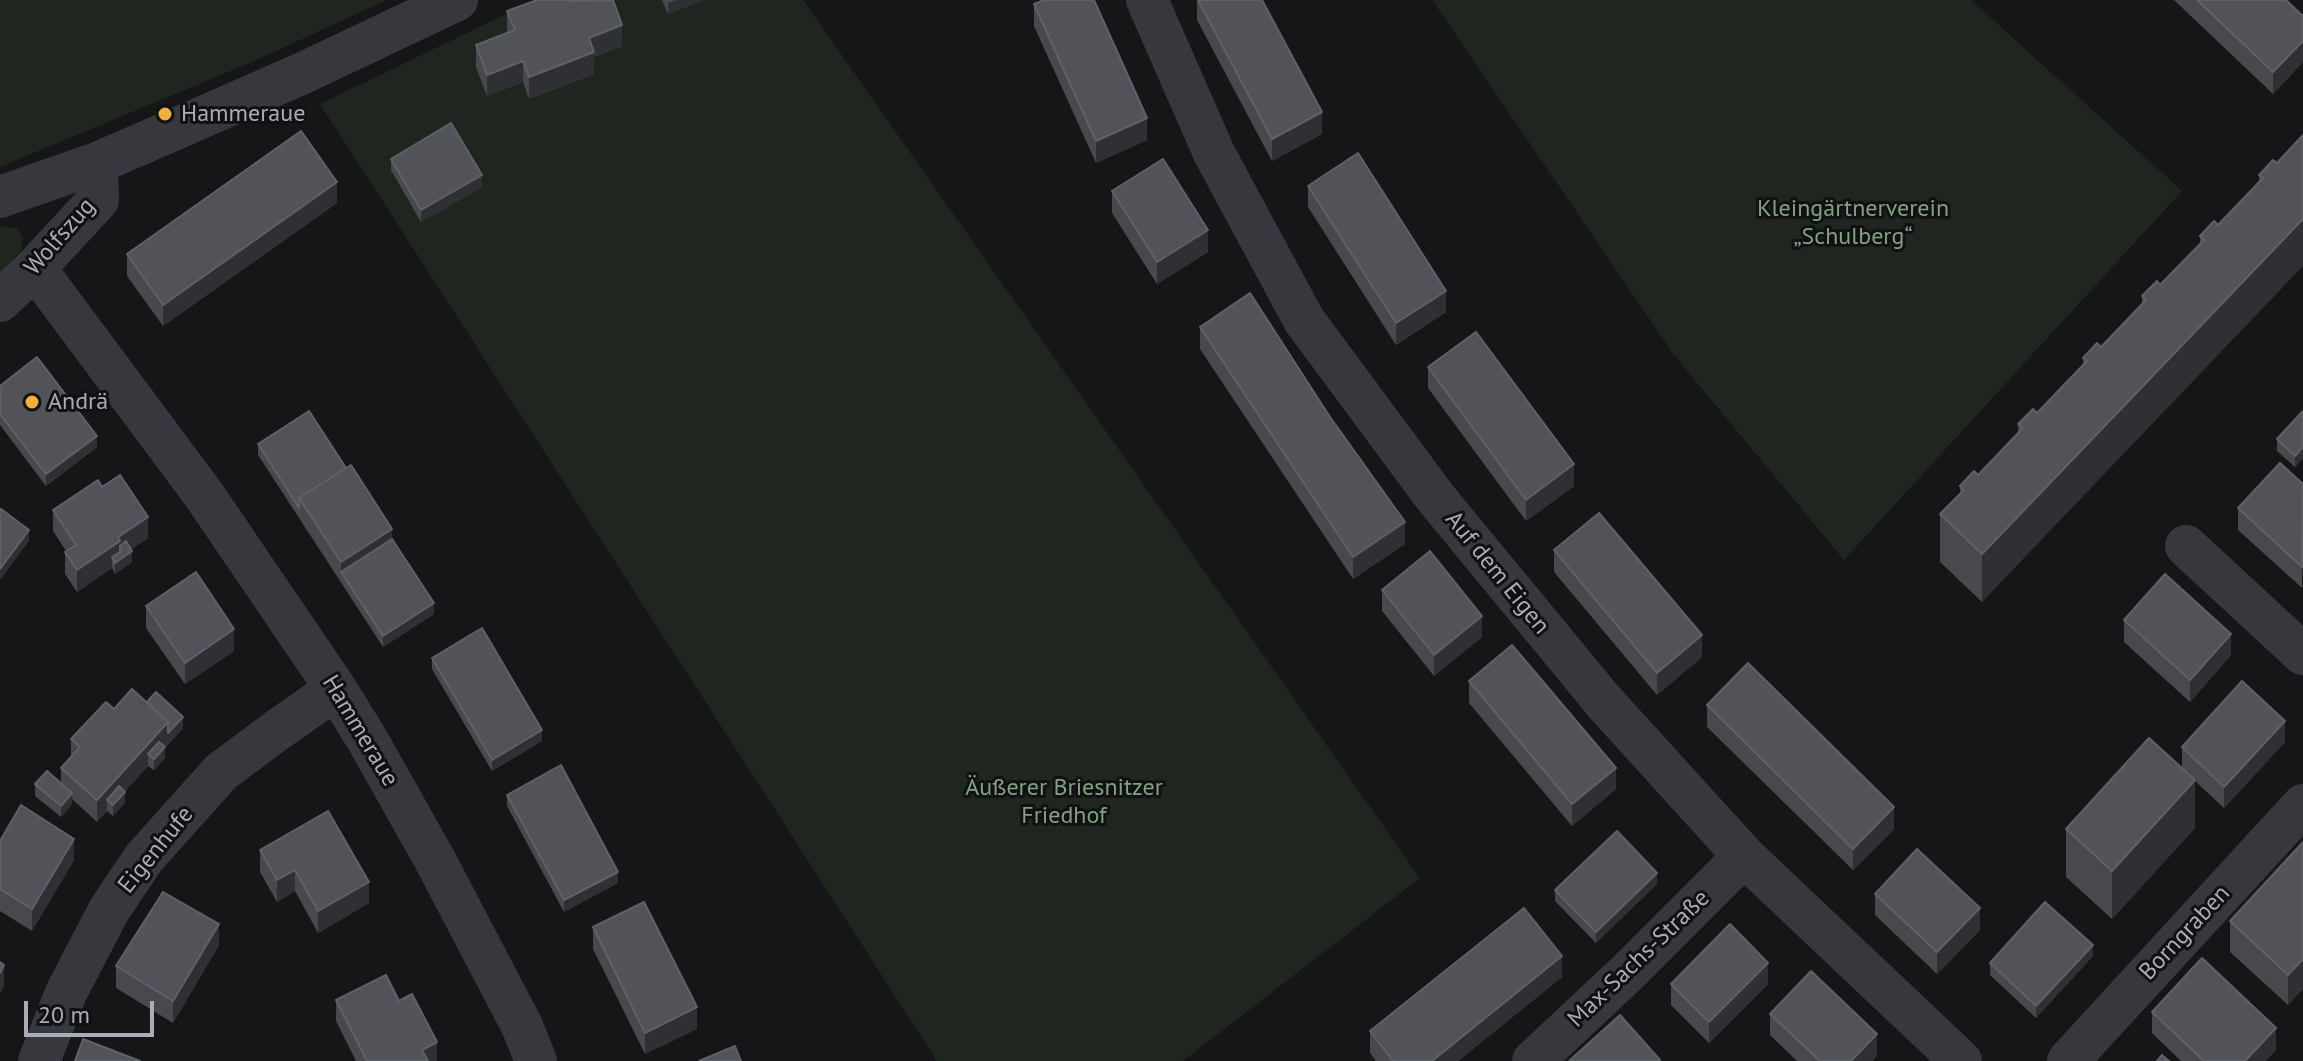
<!DOCTYPE html>
<meta charset="utf-8">
<style>
body{margin:0}
#map{position:relative;width:2303px;height:1061px;overflow:hidden;background:#161618;font-family:"PT Sans",sans-serif}
canvas{display:block}
.scale{position:absolute;left:24px;top:1001px;width:130px;height:36px;box-sizing:border-box;border:4px solid #a8adb8;border-top:0;padding-left:10px;font-size:24px;line-height:28px;white-space:nowrap;color:#a8adb8;-webkit-text-stroke:6px #111113;paint-order:stroke}
</style>
<div id="map">
<canvas width="2303" height="1061"></canvas>
<div class="scale">20 m</div>
</div>
<script>
const ctx = document.querySelector('canvas').getContext('2d');
ctx.lineJoin = 'round';
function paint(path, color) { ctx.fillStyle = color; ctx.fill(path, 'evenodd'); }
const poly = rows => new Path2D(rows.map(r => 'M' + r).join(''));
function strokePath(path, color, width, dash) { ctx.strokeStyle = color; ctx.lineWidth = width; ctx.lineCap = dash ? 'butt' : 'round'; ctx.setLineDash(dash || []); ctx.stroke(path); }
function write(font, color, halo, rows, align = 'center') {
  ctx.font = font + ' "PT Sans",sans-serif'; ctx.lineWidth = 6; ctx.setLineDash([]); ctx.textBaseline = 'middle'; ctx.strokeStyle = halo; ctx.fillStyle = color; for (const [text, x, y, turn = 0] of rows) {
    ctx.save(); ctx.translate(x, y); ctx.rotate((+turn || 0) * Math.PI / 180); ctx.textAlign = isNaN(turn) ? turn : align; if (halo) ctx.strokeText(text, 0, 0); ctx.fillText(text, 0, 0); ctx.restore();
  }
}
paint(poly([
 [0,0,387,0,252,62,0,167],
 [535,0,803,0,1420,878,1183,1061,937,1061,320,104],
 [1432,0,1971,0,2182,191,1844,560,1674,355],
 [3,226,18,229,23,238,21,251,0,274,0,227]
]), '#1e261f');
strokePath(poly([
 [1147,0,1214,153,1304,320,1435,497,1604,702,1744,856,1961,1061],
 [0,197,97,163,171,131,303,73,457,0],
 [35,268,204,495,336,689,368,741,435,860,522,1026,536,1061],
 [0,301,35,268,98,200,97,163],
 [2186,546,2303,654],
 [39,1061,66,993,109,910,144,858,221,772,276,731,336,689],
 [1533,1061,1628,972,1744,856],
 [2068,1061,2303,805]
]), '#37383d', 42);
paint(poly([
 [662,0,704,0,668,14],
 [1197,0,1262,0,1322,134,1272,161,1197,20],
 [2174,0,2286,0,2303,16,2303,62,2273,94],
 [1034,4,1147,140,1096,163,1034,26],
 [507,11,622,46,594,57,594,74,529,99,523,82,487,96,476,67,476,45,507,33],
 [391,159,482,187,421,222,391,170],
 [2277,163,1982,602,1940,562,1940,514,1960,494,1960,486,1978,475,2018,433,2018,424,2037,413,2083,365,2083,358,2101,347,2142,304,2142,296,2160,285,2200,244,2200,236,2218,225,2259,182,2259,175],
 [1308,186,1446,312,1396,345,1308,207],
 [1112,191,1208,252,1157,284,1112,213],
 [337,203,163,326,127,276,127,254],
 [1200,327,1330,417,1405,544,1353,579,1200,349],
 [1428,367,1574,486,1526,521,1428,388],
 [0,386,97,447,46,486,0,425],
 [2303,411,2303,458,2295,467,2277,451,2277,439],
 [258,444,392,539,434,614,383,647,258,455],
 [2303,484,2302,588,2238,530,2238,508],
 [102,487,148,538,131,549,132,562,115,574,112,568,77,592,65,574,65,552,66,551,53,531,53,510],
 [1554,550,1702,657,1657,695,1554,572],
 [1382,590,1482,637,1434,676,1382,611],
 [146,606,234,651,185,684,146,628],
 [2124,620,2231,655,2190,702,2124,642],
 [432,658,542,741,492,771,432,669],
 [1469,681,1616,789,1572,826,1469,703],
 [147,702,183,728,165,748,165,758,154,770,148,766,125,791,125,803,113,816,107,811,97,822,72,799,72,804,61,817,35,796,35,784,61,783,61,768,71,756,71,739,114,709],
 [1707,705,1894,829,1853,870,1707,727],
 [2285,742,2224,808,2195,781,2195,828,2112,919,2066,877,2066,829,2182,768,2182,747],
 [507,795,618,883,564,912,507,806],
 [0,841,74,860,32,931,0,911],
 [2303,842,2303,989,2288,1005,2230,952,2230,921],
 [260,850,369,903,318,933,295,891,277,902,260,872],
 [1657,884,1596,943,1555,901,1555,890],
 [1875,894,1980,930,1937,974,1875,915],
 [593,927,697,1029,645,1054,593,949],
 [219,945,173,1023,116,988,116,966],
 [2093,956,2036,1018,1990,975,1990,963],
 [1562,977,1458,1061,1376,1061,1370,1053,1370,1031],
 [1671,984,1768,984,1709,1043,1671,1005],
 [336,1000,399,1001,437,1061,356,1061,336,1021],
 [2152,1012,2276,1050,2265,1061,2181,1061,2152,1033],
 [1770,1014,1877,1056,1872,1061,1797,1061,1770,1035]
]), '#47494d');
paint(poly([
 [676,0,704,0,668,14,668,3],
 [622,25,622,46,594,57,594,74,529,99,529,77,589,38],
 [2303,41,2303,62,2273,94,2273,72],
 [523,61,523,82,487,96,487,75],
 [1322,112,1322,134,1272,161,1272,139],
 [1147,118,1147,140,1096,163,1096,141],
 [482,175,482,187,421,222,421,210],
 [337,182,337,203,163,326,163,305],
 [2303,219,2303,266,1982,602,1982,554],
 [1208,230,1208,252,1157,284,1157,262],
 [1446,291,1446,312,1396,345,1396,323],
 [97,436,97,447,46,486,46,474],
 [2303,447,2303,458,2295,467,2295,456],
 [1574,464,1574,486,1526,521,1526,500],
 [148,517,148,538,120,557,132,551,132,562,115,574,115,563,112,557,112,568,77,592,77,570,118,537],
 [1405,522,1405,544,1353,579,1353,557],
 [392,529,392,550,341,572,341,562],
 [29,530,29,541,0,580,0,569],
 [434,603,434,614,383,647,383,636],
 [1482,616,1482,637,1434,676,1434,655],
 [234,629,234,651,185,684,185,663],
 [2231,634,2231,655,2190,702,2190,680],
 [1702,635,1702,657,1657,695,1657,673],
 [183,717,183,728,165,748,165,758,154,770,154,759,148,754,148,766,113,805,107,800,107,811,97,822,97,800,168,722],
 [2285,721,2285,742,2224,808,2224,787],
 [542,730,542,741,492,771,492,760],
 [1616,768,1616,789,1572,826,1572,804],
 [2195,780,2195,828,2112,919,2112,871],
 [125,792,125,803,113,816,113,805],
 [72,793,72,804,61,817,61,806],
 [1894,807,1894,829,1853,870,1853,849],
 [74,839,74,860,32,931,32,909],
 [295,870,295,891,277,902,277,880],
 [618,872,618,883,564,912,564,900],
 [1657,873,1657,884,1596,943,1596,932],
 [369,882,369,903,318,933,318,911],
 [1980,908,1980,930,1937,974,1937,952],
 [219,924,219,945,173,1023,173,1001],
 [2093,945,2093,956,2036,1018,2036,1006],
 [1562,956,1562,977,1458,1061,1432,1061],
 [2303,959,2303,989,2288,1005,2288,975],
 [1768,963,1768,984,1709,1043,1709,1022],
 [4,965,4,986,0,994,0,973],
 [697,1007,697,1029,645,1054,645,1033],
 [2276,1028,2276,1050,2265,1061,2245,1061],
 [1877,1034,1877,1056,1872,1061,1851,1061],
 [437,1042,437,1061,422,1061,422,1050]
]), '#2f3033');
const building = poly([
 [537,0,568,0,568,1,613,0,622,25,589,38,594,52,529,77,523,61,487,75,476,45,515,30,507,11,537,0],
 [1044,0,1094,0,1147,118,1096,141,1034,4,1044,0],
 [1198,0,1262,0,1322,112,1272,139,1198,0],
 [2197,0,2286,0,2303,16,2303,41,2273,72,2197,0],
 [451,123,482,175,421,210,391,159,451,123],
 [301,131,337,182,163,305,127,254,301,131],
 [2303,135,2303,219,1982,554,1940,514,1964,490,1960,486,1974,471,1978,475,2023,428,2018,424,2033,409,2037,413,2087,361,2083,358,2097,343,2101,347,2146,300,2142,296,2157,281,2160,285,2204,240,2200,236,2214,221,2218,225,2263,178,2259,175,2273,160,2277,163,2303,135],
 [1358,153,1446,291,1396,323,1308,186,1358,153],
 [1163,159,1208,230,1157,262,1112,191,1163,159],
 [1250,293,1330,417,1405,522,1353,557,1200,327,1250,293],
 [1476,332,1574,464,1526,500,1428,367,1476,332],
 [37,357,97,436,46,474,0,414,0,386,37,357],
 [309,411,346,468,299,498,299,508,258,444,309,411],
 [2303,411,2303,447,2295,456,2277,439,2303,411],
 [2280,463,2303,484,2302,567,2238,508,2280,463],
 [351,465,392,529,341,562,299,498,351,465],
 [120,475,148,517,118,537,120,541,77,570,65,552,76,545,53,510,98,480,102,487,120,475],
 [1,509,29,530,0,569,0,510,1,509],
 [1599,513,1702,635,1657,673,1554,550,1599,513],
 [392,539,434,603,383,636,341,572,392,539],
 [126,541,132,551,115,563,112,557,120,552,120,546,126,541],
 [1430,551,1482,616,1434,655,1382,590,1430,551],
 [196,572,234,629,185,663,146,606,196,572],
 [2165,574,2231,634,2190,680,2124,620,2165,574],
 [482,628,542,730,492,760,432,658,482,628],
 [1512,645,1616,768,1572,804,1469,681,1512,645],
 [1748,663,1894,807,1853,849,1707,705,1748,663],
 [2242,681,2285,721,2224,787,2182,747,2242,681],
 [132,689,168,722,97,800,61,768,80,747,71,739,106,702,114,709,132,689],
 [156,692,183,717,168,733,168,722,147,702,156,692],
 [2149,738,2195,780,2112,871,2066,829,2149,738],
 [159,742,165,747,154,759,148,754,159,742],
 [561,765,618,872,564,900,507,795,561,765],
 [47,771,72,793,61,806,35,784,47,771],
 [119,786,125,792,113,805,107,800,119,786],
 [21,805,74,839,32,909,0,889,0,841,21,805],
 [328,811,369,882,318,911,295,870,277,880,260,850,328,811],
 [1617,831,1657,873,1596,932,1555,890,1617,831],
 [2303,842,2303,959,2288,975,2230,921,2303,842],
 [1917,849,1980,908,1937,952,1875,894,1917,849],
 [163,892,219,924,173,1001,116,966,163,892],
 [644,902,697,1007,645,1033,593,927,644,902],
 [2045,902,2093,945,2036,1006,1990,963,2045,902],
 [1524,908,1562,956,1432,1061,1393,1061,1370,1031,1524,908],
 [1730,924,1768,963,1709,1022,1671,984,1730,924],
 [2202,958,2276,1028,2245,1061,2204,1061,2152,1012,2202,958],
 [0,962,4,965,0,973,0,962],
 [1811,971,1877,1034,1851,1061,1820,1061,1770,1014,1811,971],
 [386,975,399,1001,412,994,437,1042,422,1050,428,1061,367,1061,336,1000,386,975],
 [1620,1015,1660,1060,1659,1061,1569,1061,1620,1015],
 [83,1039,140,1061,75,1061,83,1039],
 [735,1046,741,1061,699,1061,735,1046],
 [2162,1055,2169,1061,2157,1061,2162,1055]
]);
paint(building, '#525359');
strokePath(building, '#5f6168', 2);
for (const [x, y, r, color] of [
 [165,114,8,"#f2b134"],
 [32,402,8,"#f2b134"]
]) { const dot = new Path2D(); dot.arc(x, y, r, 0, 2 * Math.PI); ctx.fillStyle = color; ctx.fill(dot); strokePath(dot, '#111113', 3); }
write('24px', '#a8adb8', '#111113', [
 ["Hammeraue",181,114],
 ["Andrä",48,402]
], 'left');
write('24px', '#7fa381', '#111113', [
 ["Kleingärtnerverein",1853,209],
 ["„Schulberg“",1853,237],
 ["Äußerer Briesnitzer",1064,788],
 ["Friedhof",1064,816]
]);
write('24px', '#a8adb8', '#111113', [
 ["Wolfszug",60,237,-49],
 ["Auf dem Eigen",1497,573,51],
 ["Hammeraue",360,731,59],
 ["Eigenhufe",156,850,-51],
 ["Borngraben",2185,933,-47],
 ["Max-Sachs-Straße",1639,959,-44]
]);
</script>
